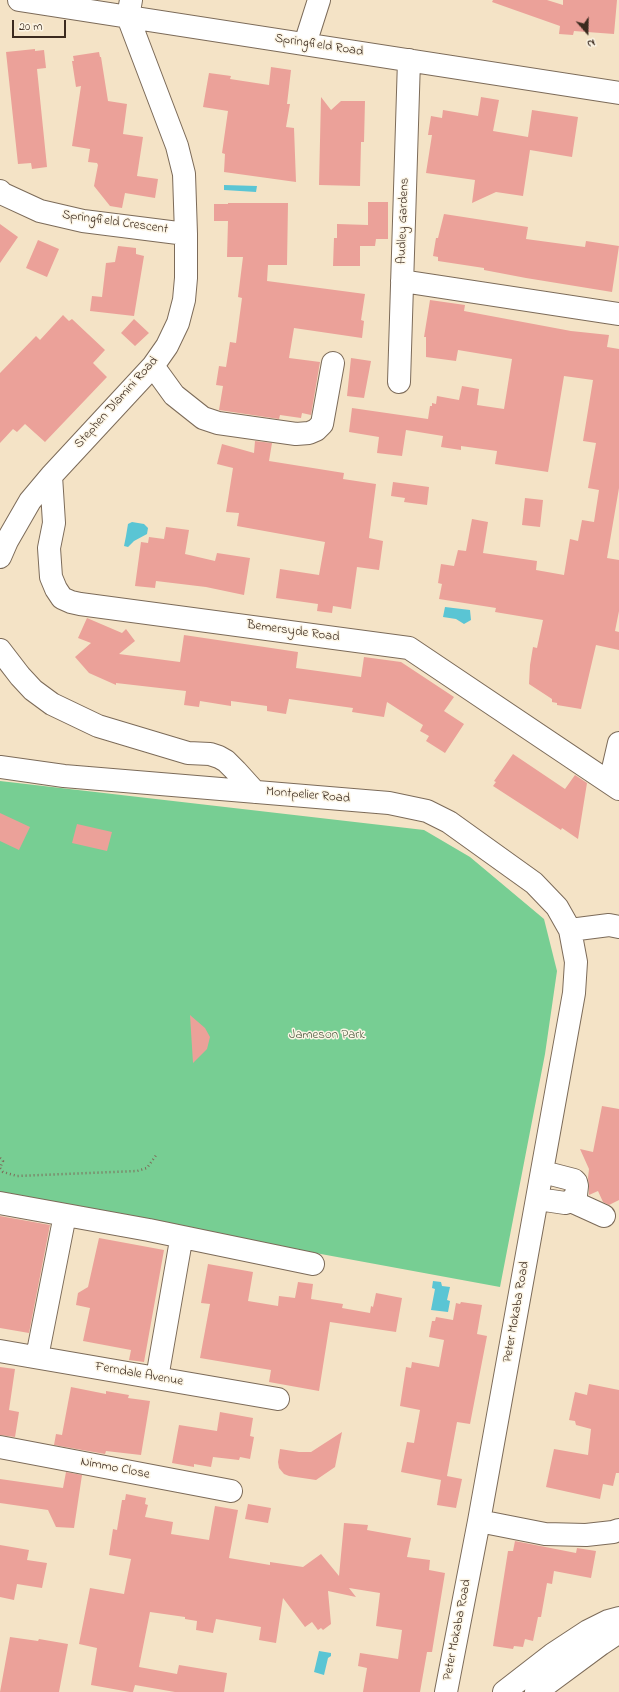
<!DOCTYPE html>
<style>
body{margin:0}
#map{position:relative;width:619px;height:1692px;overflow:hidden;background:#f4e3c6;font-family:"Indie Flower",sans-serif}
canvas{display:block}
.north{position:absolute;left:567px;top:12px;width:40px;height:40px;-webkit-text-stroke:3px #fcf5e5;paint-order:stroke;rotate:160deg;font-size:11px;font-weight:700;line-height:16px;text-align:center;color:#3b2a1e}
.north::after{content:'';display:block;margin:auto;width:14px;height:18px;background:#3b2a1e;clip-path:polygon(50% 0,100% 100%,50% 72%,0 100%)}
.scale{position:absolute;left:12px;top:20px;width:54px;height:18px;box-sizing:border-box;border:2px solid #3b2a1e;border-top:0;padding-left:5px;font-size:12px;line-height:14px;white-space:nowrap;color:#3b2a1e;-webkit-text-stroke:3px #fcf5e5;paint-order:stroke}
</style>
<div id="map">
<canvas width="619" height="1692"></canvas>
<div class="north">N</div>
<div class="scale">20 m</div>
</div>
<script>
const ctx = document.querySelector('canvas').getContext('2d');
ctx.lineJoin = 'round';
function paint(path, color) { ctx.fillStyle = color; ctx.fill(path, 'evenodd'); }
const poly = rows => new Path2D(rows.map(r => 'M' + r).join(''));
function strokePath(path, color, width, dash) { ctx.strokeStyle = color; ctx.lineWidth = width; ctx.lineCap = dash ? 'butt' : 'round'; ctx.setLineDash(dash || []); ctx.stroke(path); }
function write(font, color, halo, rows, align = 'center') {
  ctx.font = font + ' "Indie Flower",sans-serif'; ctx.lineWidth = 3; ctx.setLineDash([]); ctx.textBaseline = 'middle'; ctx.strokeStyle = halo; ctx.fillStyle = color; for (const [text, x, y, turn = 0] of rows) {
    ctx.save(); ctx.translate(x, y); ctx.rotate((+turn || 0) * Math.PI / 180); ctx.textAlign = isNaN(turn) ? turn : align; if (halo) ctx.strokeText(text, 0, 0); ctx.fillText(text, 0, 0); ctx.restore();
  }
}
paint(poly([
 [0,781,424,830,470,857,544,919,557,971,545,1054,500,1287,93,1212,0,1197]
]), '#77ce93');
paint(poly([
 [224,185,257,186,256,192,224,190],
 [132,522,144,524,148,528,147,534,134,541,128,547,124,546,126,536,128,524],
 [445,607,470,610,471,620,464,624,456,619,443,617],
 [433,1281,441,1282,442,1286,450,1287,447,1300,450,1301,448,1312,431,1310,435,1289,432,1288],
 [319,1651,331,1653,331,1656,328,1658,324,1675,314,1672]
]), '#5ac5d4');
paint(poly([
 [493,0,547,0,563,5,563,0,617,0,614,34,574,31,573,35,559,34,560,26,492,2],
 [35,49,35,51,44,50,46,68,37,69,47,167,32,169,31,163,18,164,6,52],
 [99,52,100,57,101,57,108,101,127,104,123,134,143,137,137,176,158,179,155,198,125,193,122,208,110,206,94,186,98,165,97,163,88,162,90,149,72,146,81,86,76,87,72,61,74,61,73,56],
 [271,67,291,70,287,104,290,104,286,127,294,128,296,182,224,172,225,154,222,153,228,111,203,107,209,73,231,76,230,79,269,85],
 [321,97,331,110,341,101,365,101,364,142,361,142,360,186,319,185],
 [481,97,499,100,493,131,528,137,532,110,578,117,572,157,530,150,523,196,496,192,472,203,475,180,426,173,432,135,428,135,431,116,442,118,443,110,478,116],
 [368,202,388,202,388,239,376,239,375,246,360,246,360,266,333,266,334,238,337,238,337,224,368,225],
 [228,203,288,203,287,265,268,265,267,281,365,294,361,320,364,321,362,338,294,328,289,358,320,362,311,415,302,413,301,418,280,415,279,419,219,410,223,386,216,385,219,366,226,367,230,342,236,343,242,298,238,297,243,257,227,257,228,221,214,221,214,204,228,204],
 [444,214,528,227,526,239,585,247,586,241,619,246,612,292,526,278,484,270,484,268,438,261,438,257,433,256,436,238,438,238],
 [0,224,18,237,0,263],
 [38,240,59,249,47,277,26,268],
 [118,246,136,248,136,254,144,256,134,316,90,311,92,296,102,297,106,263,115,262],
 [430,300,465,305,464,311,571,331,609,335,607,347,619,349,619,488,607,558,619,560,619,611,615,631,619,632,619,650,596,645,581,709,557,705,557,703,552,702,552,699,529,684,530,665,533,647,537,648,543,620,495,612,496,608,439,599,442,584,438,583,441,564,454,566,458,550,466,551,472,519,488,522,483,553,537,561,536,570,564,575,570,539,578,541,582,520,594,522,599,490,588,488,596,443,583,441,593,380,564,376,548,472,495,464,497,451,461,446,461,450,441,447,443,436,406,430,402,456,377,453,379,437,349,432,352,408,428,419,430,406,432,406,432,403,436,404,437,396,459,400,462,386,479,389,477,405,504,409,512,359,458,350,456,361,426,357,426,337,424,337],
 [63,315,69,321,72,319,105,350,93,363,107,377,45,442,25,424,17,432,13,429,0,443,0,373,36,336,40,340],
 [134,319,149,333,135,346,121,333],
 [351,358,371,361,364,398,347,396],
 [255,441,272,443,269,461,344,473,343,479,376,484,369,538,383,541,379,570,357,567,351,609,333,606,332,613,317,611,318,604,276,598,280,569,319,575,325,542,237,526,239,513,226,512,233,468,217,464,222,444,254,453],
 [393,482,429,487,427,505,404,502,405,498,391,496],
 [525,498,543,500,540,527,522,525],
 [166,527,189,530,185,554,215,561,217,553,250,558,244,595,206,587,156,581,155,588,135,586,141,542,148,543,149,537,164,539],
 [87,618,122,633,126,629,135,641,119,654,180,662,184,635,298,652,296,668,361,677,364,657,401,662,454,697,444,711,464,724,445,753,426,741,429,736,420,731,423,725,387,702,384,717,352,712,353,708,289,699,286,714,267,711,267,706,231,701,231,706,200,701,199,707,184,705,186,691,116,683,116,685,89,673,75,657,91,643,78,638],
 [513,754,565,789,575,775,587,783,578,839,562,828,561,830,493,786,496,782,494,781],
 [0,813,30,827,19,850,0,841],
 [77,824,112,832,107,851,72,843],
 [190,1015,205,1028,210,1037,207,1049,193,1063],
 [602,1106,619,1109,619,1200,609,1205,603,1202,598,1191,589,1195,589,1187,588,1178,589,1169,580,1149,593,1152],
 [0,1216,50,1225,29,1333,0,1328],
 [99,1238,164,1250,144,1362,129,1360,131,1350,83,1341,90,1308,76,1305,78,1293,88,1287],
 [208,1264,253,1272,248,1301,278,1306,279,1296,295,1298,298,1282,313,1284,311,1299,343,1304,342,1308,370,1313,371,1306,373,1307,376,1293,402,1298,396,1332,330,1322,319,1391,269,1382,271,1370,200,1358,210,1304,201,1303],
 [461,1302,482,1305,477,1334,487,1336,470,1424,457,1422,447,1476,462,1479,456,1508,437,1505,441,1480,401,1472,407,1442,414,1443,420,1410,400,1406,406,1367,411,1368,412,1362,439,1367,444,1340,429,1337,432,1321,435,1321,436,1317,453,1320,456,1303,460,1304],
 [0,1367,15,1369,9,1410,19,1412,15,1437,0,1435],
 [589,1384,619,1390,619,1473,616,1473,613,1486,603,1484,600,1499,546,1487,554,1449,588,1455,591,1429,576,1425,575,1421,569,1420,575,1392,587,1395],
 [71,1387,106,1394,106,1391,129,1395,128,1398,150,1401,141,1455,106,1451,105,1454,54,1445,56,1434,62,1435],
 [220,1412,253,1418,250,1436,254,1437,250,1459,240,1457,239,1460,213,1457,211,1467,194,1464,194,1467,172,1463,179,1425,217,1431],
 [342,1432,335,1467,316,1480,289,1476,284,1474,279,1468,278,1462,280,1449,299,1452,311,1452],
 [66,1472,82,1475,74,1528,56,1527,48,1510,0,1503,0,1479,63,1488],
 [126,1494,146,1498,145,1504,148,1505,145,1517,173,1522,171,1534,209,1540,215,1506,238,1510,229,1558,270,1565,270,1562,303,1567,321,1554,339,1576,344,1523,368,1525,367,1530,411,1538,407,1557,430,1560,429,1570,445,1573,432,1652,427,1652,420,1692,363,1692,367,1668,358,1666,360,1653,398,1659,402,1630,376,1626,380,1593,349,1588,356,1597,328,1591,331,1624,323,1630,321,1628,318,1630,312,1622,305,1627,283,1598,276,1643,259,1640,261,1627,216,1619,213,1633,196,1630,197,1621,185,1619,185,1617,150,1612,139,1667,177,1674,179,1665,227,1673,224,1692,175,1692,135,1685,133,1692,130,1692,91,1685,97,1648,79,1644,90,1588,124,1594,131,1559,109,1555,113,1529,117,1530,122,1500,125,1500],
 [248,1504,271,1508,268,1523,245,1519],
 [515,1541,576,1553,577,1548,596,1551,591,1578,554,1571,552,1584,547,1583,541,1617,538,1617,533,1641,525,1639,523,1647,514,1646,513,1649,493,1646,508,1551,513,1551],
 [0,1545,29,1550,27,1560,47,1563,42,1588,17,1584,14,1600,0,1597],
 [10,1637,38,1641,39,1639,68,1644,59,1692,0,1692]
]), '#eba199');
const minor = poly([
 [19,0,619,93],
 [305,44,319,0],
 [0,191,3,194,40,211,83,221,186,234],
 [402,281,618,314],
 [153,366,174,395,203,418,218,423,296,434,309,433,316,430,322,424,333,363],
 [399,382,409,60],
 [51,476,54,523,49,548,51,577,56,589,62,598,71,602,80,604,409,648,619,789],
 [0,557,7,541,30,501,51,476,153,366,167,346,178,323,184,300,186,278,186,234,184,174,177,146,128,17,131,0],
 [0,650,20,676,33,690,52,704,98,726,188,753,210,754,219,757,226,761,236,771,255,792],
 [0,767,64,776,389,803,427,811,449,822,534,883,557,907,570,930,576,962,574,993,479,1521,446,1692],
 [610,782,619,743],
 [570,930,609,925,619,927],
 [538,1199,565,1203,571,1201,576,1195,577,1186,576,1182,574,1180,543,1172],
 [571,1201,604,1216],
 [0,1203,149,1230,313,1264],
 [0,1351,278,1399],
 [37,1357,63,1225],
 [157,1378,180,1246],
 [0,1447,231,1491],
 [479,1521,545,1534,586,1535,613,1532,619,1530],
 [504,1692,553,1654,588,1631,608,1621,619,1618],
 [536,1692,601,1644,619,1632]
]);
strokePath(minor, '#7c6b59', 24);
strokePath(poly([
 [0,1158,3,1161,0,1168,3,1172,17,1176,137,1171,147,1168,157,1154]
]), '#7c6b59', 2.5, [1, 3]);
strokePath(minor, '#fff', 22);
write('13px', '#3b2a1e', '#fcf5e5', [
 ["Springfield Road",319,46,9],
 ["Audley Gardens",404,221,-88],
 ["Springfield Crescent",115,223,8],
 ["Stephen Dlamini Road",117,403,-48],
 ["Bemersyde Road",293,632,8],
 ["Montpelier Road",308,796,5],
 ["Peter Mokaba Road",517,1312,-80],
 ["Ferndale Avenue",139,1375,10],
 ["Nimmo Close",115,1469,11],
 ["Peter Mokaba Road",458,1630,-79]
]);
write('13px', '#4d5b41', '#fcf5e5', [
 ["Jameson Park",327,1036]
]);
</script>
